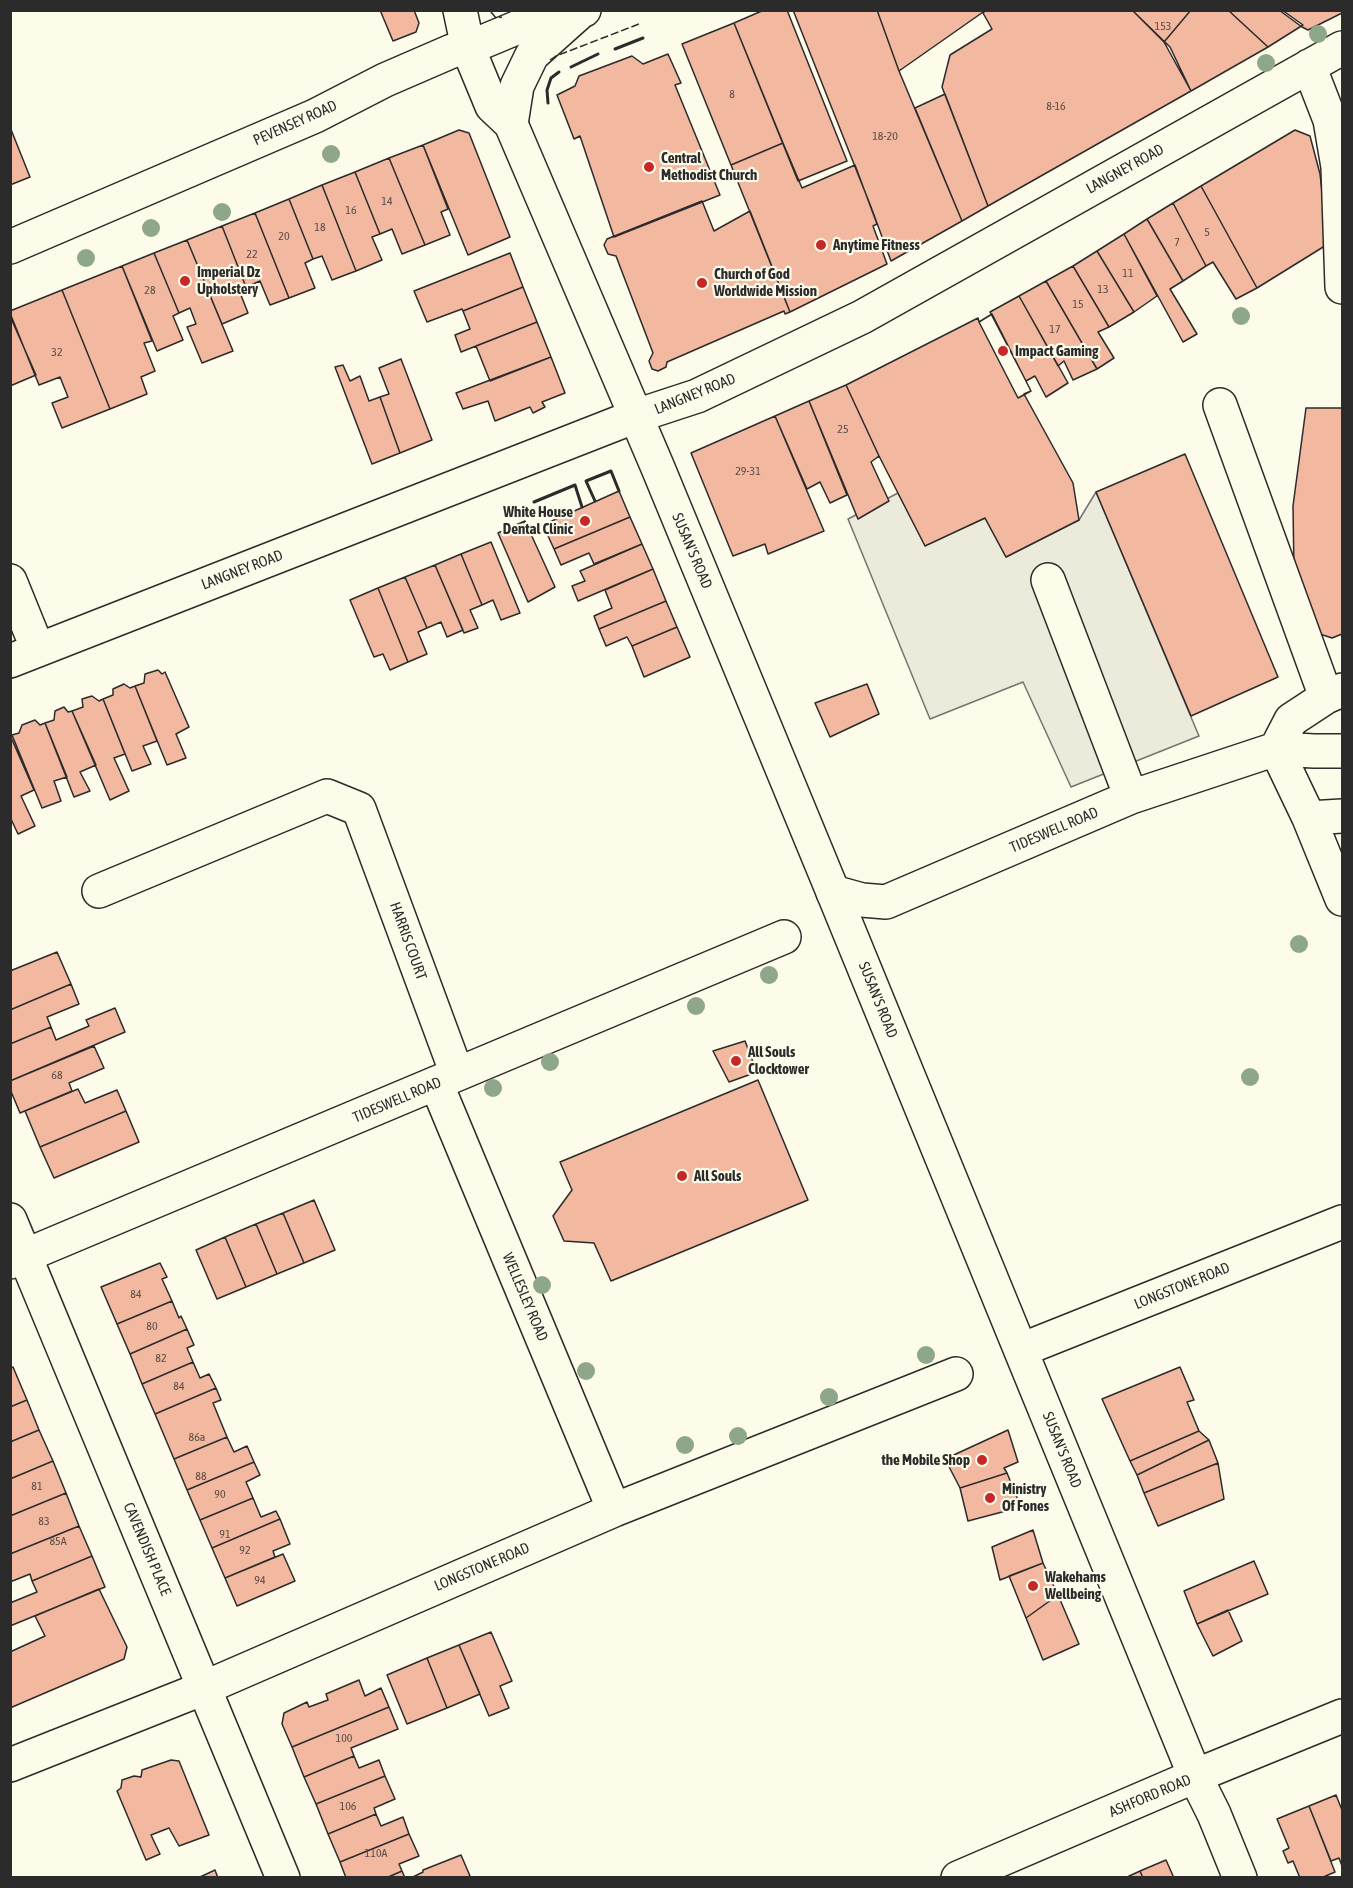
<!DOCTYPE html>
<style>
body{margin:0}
#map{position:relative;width:1353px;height:1888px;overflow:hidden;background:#fdfbea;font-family:"Asap Condensed",sans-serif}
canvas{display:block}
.frame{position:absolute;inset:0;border:12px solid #2b2b2b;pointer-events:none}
</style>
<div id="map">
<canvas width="1353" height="1888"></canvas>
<div class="frame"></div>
</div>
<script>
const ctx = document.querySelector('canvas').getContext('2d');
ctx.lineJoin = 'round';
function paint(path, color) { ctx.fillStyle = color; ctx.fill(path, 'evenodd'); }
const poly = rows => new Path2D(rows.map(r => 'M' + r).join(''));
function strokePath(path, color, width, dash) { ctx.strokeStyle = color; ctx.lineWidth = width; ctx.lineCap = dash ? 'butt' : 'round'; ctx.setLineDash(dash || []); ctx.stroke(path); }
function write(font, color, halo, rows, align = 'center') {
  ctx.font = font + ' "Asap Condensed",sans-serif'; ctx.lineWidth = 4.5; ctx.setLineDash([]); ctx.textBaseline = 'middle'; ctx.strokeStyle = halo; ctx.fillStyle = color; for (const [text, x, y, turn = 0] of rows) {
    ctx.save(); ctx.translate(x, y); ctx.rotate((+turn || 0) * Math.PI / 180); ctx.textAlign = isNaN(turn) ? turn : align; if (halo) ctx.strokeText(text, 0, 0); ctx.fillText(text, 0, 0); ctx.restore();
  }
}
const parking = poly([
 [1096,492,1199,736,1071,787,1023,682,930,719,848,519,898,493,925,545,985,518,1006,557,1079,520,1096,492]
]);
paint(parking, '#eceadb');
strokePath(parking, '#74746e', 1.5);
const building = poly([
 [380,10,414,10,419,23,416,32,393,41,380,10],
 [764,10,787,10,847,161,798,181,734,23,764,10],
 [793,10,877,10,899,71,962,221,891,261,871,207,793,10],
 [877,10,986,10,899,71,877,10],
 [986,10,1132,10,1170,47,1191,91,988,206,942,87,950,55,992,29,983,13,986,10],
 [1132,10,1191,10,1164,42,1132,10],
 [1191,10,1228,10,1268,47,1191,91,1164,42,1191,10],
 [1228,10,1282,10,1303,25,1268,47,1228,10],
 [1279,10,1342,10,1342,13,1308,30,1302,27,1279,10],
 [734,23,783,143,731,165,682,44,734,23],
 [668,54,681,83,675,85,720,195,614,237,580,136,574,139,557,95,575,86,579,76,632,56,643,64,668,54],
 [945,94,988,206,962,221,915,108,945,94],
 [10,127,30,177,10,185,10,127],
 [459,130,469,133,510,237,468,255,423,145,459,130],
 [1295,130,1310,136,1320,174,1328,244,1257,288,1201,186,1295,130],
 [783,143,802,188,855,165,877,224,873,226,887,264,790,312,731,165,783,143],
 [423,145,448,209,441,212,450,235,425,245,389,158,423,145],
 [389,158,425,245,402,254,392,229,380,234,355,172,389,158],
 [355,172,380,234,372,237,382,260,356,271,322,185,355,172],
 [322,185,356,271,332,280,322,256,313,259,289,199,322,185],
 [1201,186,1257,288,1236,299,1213,262,1206,266,1173,203,1201,186],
 [289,199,313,259,305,263,315,288,289,298,255,213,289,199],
 [702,201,714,231,750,211,790,312,785,314,784,311,667,362,666,367,658,371,652,369,649,361,653,353,616,256,608,254,604,245,607,239,702,201],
 [1173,203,1206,266,1183,281,1147,219,1173,203],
 [255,213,289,298,270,305,260,281,246,287,222,226,255,213],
 [1147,219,1183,281,1170,289,1197,334,1183,342,1124,234,1147,219],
 [222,226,246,287,239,290,248,313,222,324,187,240,222,226],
 [1124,234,1157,296,1134,312,1097,251,1124,234],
 [187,240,233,351,202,363,187,327,196,324,190,308,179,313,154,253,187,240],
 [1097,251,1134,312,1109,327,1073,266,1097,251],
 [154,253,179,313,173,316,183,340,157,351,122,266,154,253],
 [510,253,523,287,463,311,462,309,427,322,414,291,510,253],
 [122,266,152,341,144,343,155,371,141,377,147,394,110,409,62,290,122,266],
 [1073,266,1109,327,1098,332,1114,358,1097,369,1046,281,1073,266],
 [1046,281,1097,369,1073,380,1064,361,1058,366,1019,296,1046,281],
 [523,287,537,322,461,352,455,335,470,329,463,311,523,287],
 [62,290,110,409,62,428,52,403,68,397,60,377,39,385,10,313,10,311,62,290],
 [1019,296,1068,383,1046,397,1035,376,1026,381,990,312,1019,296],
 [992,314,1031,391,1018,398,979,322,992,314],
 [992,314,1031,391,1024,394,1073,483,1079,520,1006,557,985,518,925,546,879,456,846,385,978,318,979,322,992,314],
 [10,316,36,375,10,386,10,316],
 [537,322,551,357,490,381,476,346,537,322],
 [551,357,565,393,542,402,545,407,533,413,530,407,495,421,488,401,463,409,456,393,551,357],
 [401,359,432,440,400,453,380,397,389,394,379,368,401,359],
 [343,365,350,381,360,376,369,401,380,397,400,453,372,464,335,367,343,365],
 [846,385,879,456,871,462,889,501,858,519,809,401,846,385],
 [809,401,847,495,830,503,820,482,807,489,775,416,809,401],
 [1306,408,1342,408,1342,634,1332,638,1317,633,1294,572,1293,506,1306,408],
 [775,416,824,531,768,554,765,544,733,556,691,453,775,416],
 [1185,454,1278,677,1191,716,1096,492,1185,454],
 [619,491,630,517,554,549,543,525,619,491],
 [630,517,642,544,594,564,589,553,561,565,554,549,630,517],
 [525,521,555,587,528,602,498,533,525,521],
 [491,542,520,613,501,620,493,600,482,605,461,554,491,542],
 [642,544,653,569,578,601,572,586,585,581,580,571,642,544],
 [461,554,482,605,470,610,478,628,464,633,435,565,461,554],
 [435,565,463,630,447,637,441,622,427,628,405,577,435,565],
 [653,569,666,601,599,629,594,616,612,608,605,590,653,569],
 [405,577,427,628,418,632,427,654,408,662,378,588,405,577],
 [378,588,408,662,390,670,383,654,374,657,350,600,378,588],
 [666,601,677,627,632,646,627,637,606,646,599,629,666,601],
 [677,627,690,657,644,677,632,646,677,627],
 [158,670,162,674,165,672,189,727,176,734,186,758,167,765,135,686,144,683,145,674,158,670],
 [124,684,130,688,135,686,157,741,143,746,151,764,132,771,103,699,113,695,113,689,124,684],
 [867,684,879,714,830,737,815,703,867,684],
 [92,696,99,701,103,699,125,754,114,758,129,791,110,800,72,711,83,707,82,699,92,696],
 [64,707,68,712,72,711,96,765,80,772,90,791,74,797,45,723,54,720,55,711,64,707],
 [35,720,40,725,45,723,67,777,54,781,61,801,42,808,12,735,19,733,22,725,35,720],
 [10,735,34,790,21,796,35,826,18,834,10,817,10,735],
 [57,952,71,984,10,1010,10,971,57,952],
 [71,984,79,1004,47,1017,51,1027,10,1044,10,1010,71,984],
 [115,1008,125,1032,10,1081,10,1044,51,1027,56,1040,89,1026,86,1020,115,1008],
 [745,1041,757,1072,729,1082,713,1051,745,1041],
 [94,1046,104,1068,69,1083,72,1091,20,1113,10,1089,10,1081,94,1046],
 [758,1080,808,1200,611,1281,594,1243,564,1241,553,1216,572,1190,560,1162,758,1080],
 [78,1089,85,1103,117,1090,126,1111,40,1147,25,1111,78,1089],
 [126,1111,139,1142,54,1178,40,1147,126,1111],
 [314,1200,335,1250,304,1263,283,1213,314,1200],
 [283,1213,304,1263,277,1274,256,1224,283,1213],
 [256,1224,277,1274,246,1287,225,1237,256,1224],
 [225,1237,246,1287,217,1299,196,1250,225,1237],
 [160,1263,167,1277,162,1279,172,1301,117,1324,101,1287,160,1263],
 [172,1301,179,1318,181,1316,187,1329,130,1354,117,1324,172,1301],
 [187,1329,194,1345,187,1348,193,1362,142,1384,130,1354,187,1329],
 [193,1362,200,1378,209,1374,216,1388,155,1414,142,1384,193,1362],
 [13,1367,27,1400,10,1407,10,1368,13,1367],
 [1180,1367,1194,1400,1187,1402,1199,1431,1130,1461,1102,1399,1180,1367],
 [216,1388,221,1400,213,1403,227,1437,174,1459,155,1414,216,1388],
 [27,1400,39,1430,10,1442,10,1407,27,1400],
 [39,1430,53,1461,10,1479,10,1442,39,1430],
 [1008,1430,1018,1462,1004,1468,1007,1473,960,1488,945,1459,1008,1430],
 [1199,1431,1209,1440,1137,1475,1130,1461,1199,1431],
 [227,1437,234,1452,247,1446,254,1462,187,1490,174,1459,227,1437],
 [1209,1440,1218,1463,1144,1493,1137,1475,1209,1440],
 [53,1461,66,1493,10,1516,10,1479,53,1461],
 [254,1462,260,1475,246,1482,253,1498,200,1520,187,1490,254,1462],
 [1218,1463,1224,1499,1158,1526,1144,1493,1218,1463],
 [1007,1473,1021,1507,968,1521,960,1488,1007,1473],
 [66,1493,79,1526,10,1554,10,1516,66,1493],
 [253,1498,261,1517,276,1511,280,1519,212,1548,200,1520,253,1498],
 [280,1519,290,1544,273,1551,275,1557,225,1578,212,1548,280,1519],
 [79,1526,92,1556,32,1581,30,1574,10,1582,10,1554,79,1526],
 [1033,1530,1043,1563,1000,1580,992,1547,1033,1530],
 [283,1554,295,1581,237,1606,225,1578,283,1554],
 [92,1556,105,1587,10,1626,10,1603,37,1592,32,1581,92,1556],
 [1254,1561,1268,1594,1197,1624,1184,1591,1254,1561],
 [1043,1563,1058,1595,1026,1618,1009,1576,1043,1563],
 [99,1589,127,1647,124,1659,10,1708,10,1652,45,1636,35,1616,99,1589],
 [1058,1595,1079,1644,1043,1660,1026,1618,1058,1595],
 [1228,1610,1242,1641,1213,1656,1197,1624,1228,1610],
 [491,1632,512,1681,500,1686,509,1708,489,1716,459,1645,491,1632],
 [459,1645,480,1694,447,1708,427,1658,459,1645],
 [427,1658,447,1708,407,1724,387,1675,427,1658],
 [359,1680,365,1696,381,1688,389,1707,292,1747,282,1724,284,1713,307,1702,309,1707,328,1700,326,1694,359,1680],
 [389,1707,398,1729,351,1748,354,1756,304,1777,292,1747,389,1707],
 [354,1756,359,1768,379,1760,385,1776,316,1804,304,1777,354,1756],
 [171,1760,179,1761,209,1835,179,1846,169,1828,151,1835,160,1854,146,1860,117,1791,121,1788,122,1780,134,1776,141,1777,142,1770,171,1760],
 [385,1776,395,1799,374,1808,376,1814,328,1834,316,1804,385,1776],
 [1336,1795,1342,1810,1342,1866,1339,1858,1331,1861,1309,1806,1336,1795],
 [1309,1806,1335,1872,1321,1878,1300,1878,1293,1861,1288,1863,1283,1851,1289,1848,1277,1819,1309,1806],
 [376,1814,381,1826,403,1817,409,1834,340,1862,328,1834,376,1814],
 [409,1834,419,1856,399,1864,402,1871,386,1878,346,1878,340,1862,409,1834],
 [461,1855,470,1876,465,1878,411,1878,423,1872,423,1870,461,1855],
 [1166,1860,1174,1878,1143,1878,1140,1871,1166,1860],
 [215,1870,218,1878,198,1878,215,1870],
 [402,1871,405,1878,386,1878,402,1871],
 [1140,1871,1143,1878,1125,1878,1140,1871]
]);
paint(building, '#f2b8a0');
strokePath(building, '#2b2b2b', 1.5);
const minor = poly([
 [1309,66,1330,120,1338,167,1342,287],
 [511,124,517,86,532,55,579,13],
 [10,247,315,116,385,80,452,51,468,48,528,23,584,10],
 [1220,405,1326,697],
 [1048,580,1131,797],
 [10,581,38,650],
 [10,661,636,416,697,396,862,317,1342,48],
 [1276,749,1309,818,1342,899],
 [1276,749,1291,720,1326,697,1342,690],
 [1309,818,1342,816],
 [99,891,327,796,359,809,457,1074],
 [833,892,862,900,886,902,1131,797,1276,749,1314,751,1342,751],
 [436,1083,614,1510],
 [10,1220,283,1878],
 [10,1262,784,937],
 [1021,1350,1342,1222],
 [10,1765,204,1688,614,1510,956,1374],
 [958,1878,1195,1776,1214,1814,1240,1878]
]);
const major = poly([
 [460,10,468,48,492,106,511,124,658,468,833,892,1195,1776,1342,1716]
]);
strokePath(minor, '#2b2b2b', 36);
strokePath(major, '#2b2b2b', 36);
strokePath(minor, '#fdfbea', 33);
strokePath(major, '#fdfbea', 33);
strokePath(poly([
 [491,12,496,18,502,17],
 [550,60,556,56,639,24]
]), '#2b2b2b', 1.5, [8, 3]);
strokePath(poly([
 [615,49,643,38],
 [571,67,598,54],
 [548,103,547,90,551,78,559,72],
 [595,501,586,481,611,471,619,491],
 [534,502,575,485,582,507]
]), '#2b2b2b', 3);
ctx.fillStyle = '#8ea78a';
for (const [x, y] of [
 [1318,34],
 [1266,63],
 [331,154],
 [222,212],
 [151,228],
 [86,258],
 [1241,316],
 [1299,944],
 [769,975],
 [696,1006],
 [550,1062],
 [1250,1077],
 [493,1088],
 [542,1285],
 [926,1355],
 [586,1371],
 [829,1397],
 [738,1436],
 [685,1445]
]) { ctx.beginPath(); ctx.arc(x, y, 9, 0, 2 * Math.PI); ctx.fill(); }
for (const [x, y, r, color] of [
 [649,167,6,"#c62828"],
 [821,245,6,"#c62828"],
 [185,281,6,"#c62828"],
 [702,283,6,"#c62828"],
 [1003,351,6,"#c62828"],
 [585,521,6,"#c62828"],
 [736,1061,6,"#c62828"],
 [682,1176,6,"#c62828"],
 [982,1460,6,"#c62828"],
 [990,1498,6,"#c62828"],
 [1033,1586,6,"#c62828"]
]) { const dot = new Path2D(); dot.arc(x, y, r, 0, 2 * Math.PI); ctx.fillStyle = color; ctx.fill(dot); strokePath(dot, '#fdfbea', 2); }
write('12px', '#5d4e48', null, [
 ["153",1163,26],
 ["8",732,94],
 ["8-16",1056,106],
 ["18-20",885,136],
 ["14",387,201],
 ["16",351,210],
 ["18",320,227],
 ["5",1207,232],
 ["20",284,236],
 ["7",1177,242],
 ["22",252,254],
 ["11",1128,273],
 ["13",1103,289],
 ["28",150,290],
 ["15",1078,304],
 ["17",1055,329],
 ["32",57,352],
 ["25",843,429],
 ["29-31",748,471],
 ["68",57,1075],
 ["84",136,1294],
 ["80",152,1326],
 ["82",161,1358],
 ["84",179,1386],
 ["86a",197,1437],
 ["88",201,1476],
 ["81",37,1486],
 ["90",220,1494],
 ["83",44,1521],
 ["91",225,1534],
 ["85A",58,1541],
 ["92",245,1550],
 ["94",260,1580],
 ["100",344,1738],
 ["106",348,1806],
 ["110A",376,1853]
]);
write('15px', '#2b2b2b', '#fdfbea', [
 ["PEVENSEY ROAD",295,123,-24],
 ["LANGNEY ROAD",1125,169,-29],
 ["LANGNEY ROAD",695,394,-22],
 ["SUSAN'S ROAD",692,551,67],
 ["LANGNEY ROAD",242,570,-21],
 ["TIDESWELL ROAD",1054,830,-23],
 ["HARRIS COURT",408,941,70],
 ["SUSAN'S ROAD",878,1000,68],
 ["TIDESWELL ROAD",397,1100,-23],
 ["LONGSTONE ROAD",1182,1286,-22],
 ["WELLESLEY ROAD",525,1297,67],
 ["SUSAN'S ROAD",1062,1450,68],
 ["CAVENDISH PLACE",147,1549,67],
 ["LONGSTONE ROAD",482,1567,-23],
 ["ASHFORD ROAD",1150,1796,-23]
]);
write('bold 15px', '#2b2b2b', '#fdfbea', [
 ["Central",661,158],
 ["Methodist Church",661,175],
 ["Anytime Fitness",833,245],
 ["Imperial Dz",197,272],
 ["Upholstery",197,289],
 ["Church of God",714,274],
 ["Worldwide Mission",714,291],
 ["Impact Gaming",1015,351],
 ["White House",573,512,"right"],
 ["Dental Clinic",573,529,"right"],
 ["All Souls",748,1052],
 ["Clocktower",748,1069],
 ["All Souls",694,1176],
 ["the Mobile Shop",970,1460,"right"],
 ["Ministry",1002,1489],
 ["Of Fones",1002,1506],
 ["Wakehams",1045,1577],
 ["Wellbeing",1045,1594]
], 'left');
</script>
